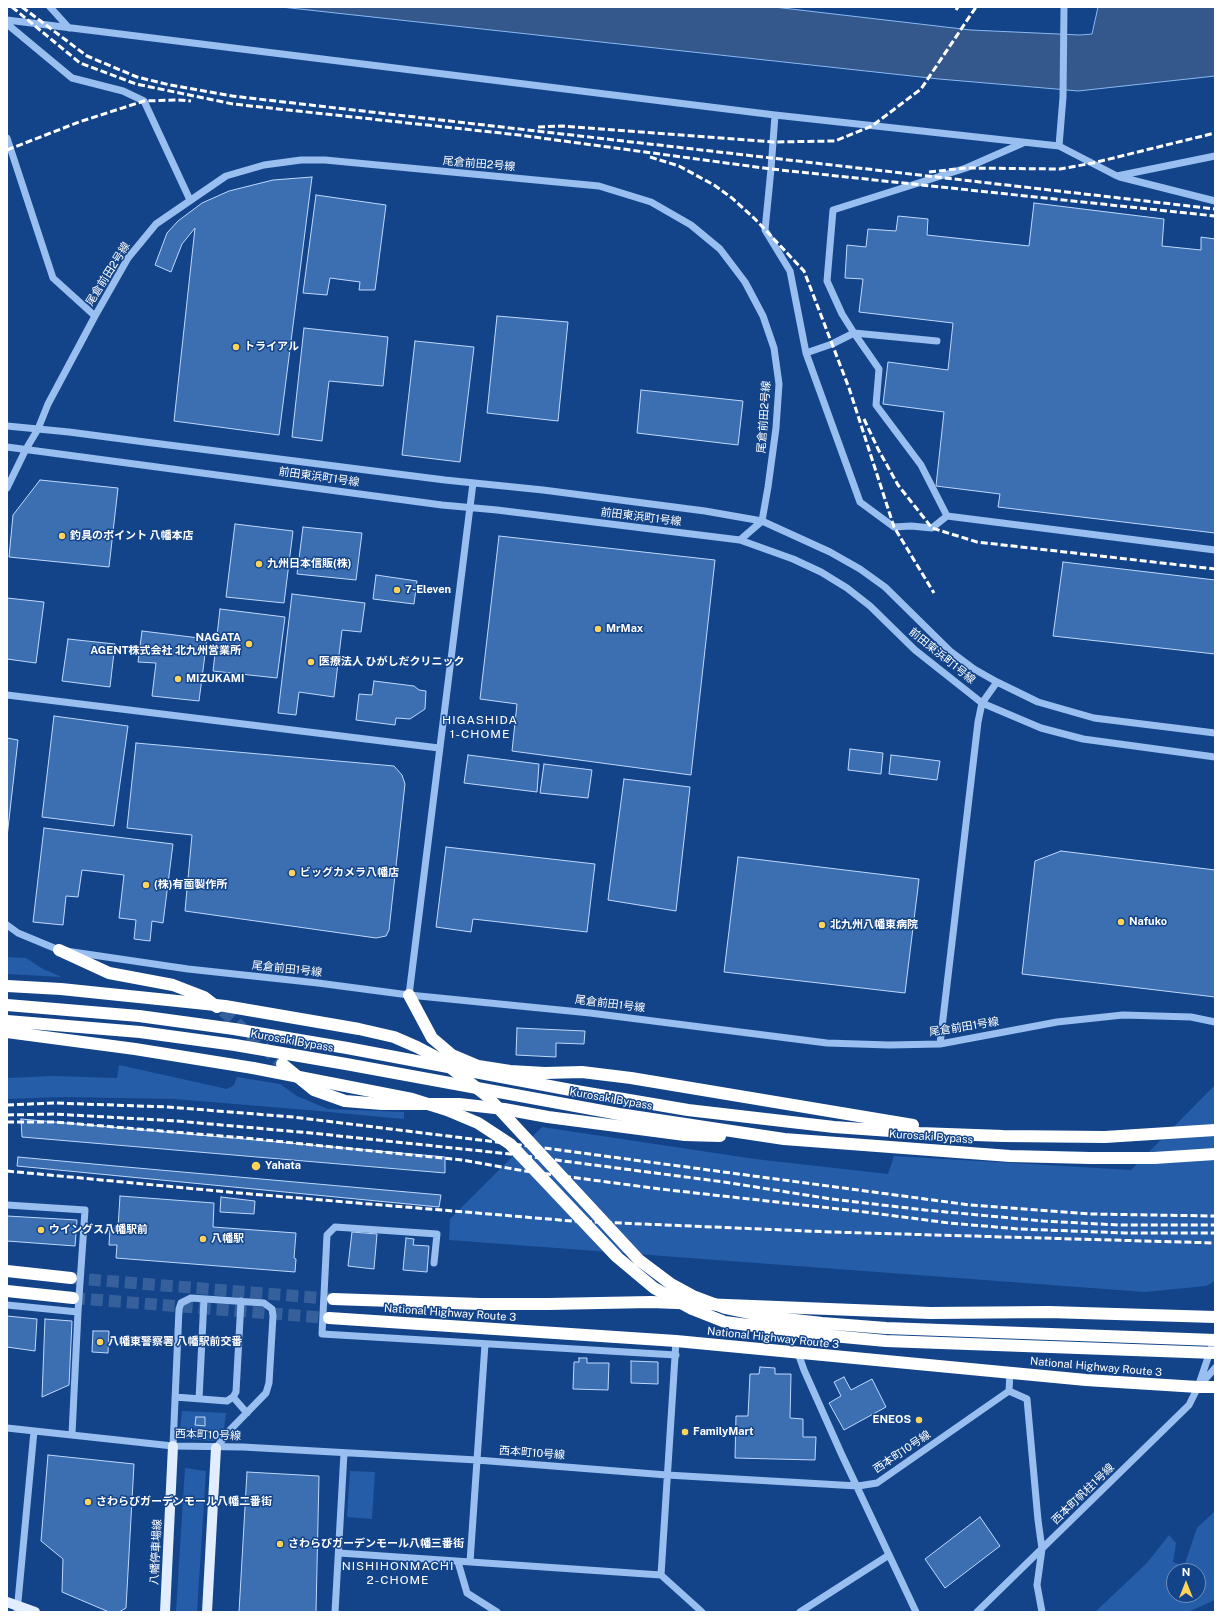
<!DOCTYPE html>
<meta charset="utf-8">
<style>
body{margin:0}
#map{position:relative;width:1222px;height:1619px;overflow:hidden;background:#134489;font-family:"Public Sans",sans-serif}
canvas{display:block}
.frame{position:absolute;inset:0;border:8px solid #fff;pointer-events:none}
.north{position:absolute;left:1166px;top:1563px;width:40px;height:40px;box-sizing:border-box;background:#134489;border:1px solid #718fb8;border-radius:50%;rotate:0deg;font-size:11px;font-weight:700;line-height:16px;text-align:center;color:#fff}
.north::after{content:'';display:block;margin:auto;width:14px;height:18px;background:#ffd358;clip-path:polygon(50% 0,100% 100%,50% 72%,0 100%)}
</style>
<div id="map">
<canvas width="1222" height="1619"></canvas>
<div class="frame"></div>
<div class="north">N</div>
</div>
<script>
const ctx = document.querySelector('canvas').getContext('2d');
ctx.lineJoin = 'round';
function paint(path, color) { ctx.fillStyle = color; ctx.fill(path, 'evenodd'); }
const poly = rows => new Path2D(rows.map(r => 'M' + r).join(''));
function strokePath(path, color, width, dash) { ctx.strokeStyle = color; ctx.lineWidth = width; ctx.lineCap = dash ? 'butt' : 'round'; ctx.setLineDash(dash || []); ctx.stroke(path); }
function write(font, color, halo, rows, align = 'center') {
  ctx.font = font + ' "Public Sans","Noto Sans JP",sans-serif'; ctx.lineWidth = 3; ctx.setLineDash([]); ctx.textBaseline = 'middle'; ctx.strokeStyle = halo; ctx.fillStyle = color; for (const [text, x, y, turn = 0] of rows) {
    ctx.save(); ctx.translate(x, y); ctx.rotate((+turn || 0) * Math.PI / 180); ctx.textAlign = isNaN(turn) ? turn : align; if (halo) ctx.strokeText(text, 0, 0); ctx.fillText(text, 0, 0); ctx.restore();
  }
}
paint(poly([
 [7,957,26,958,43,969,62,977,7,974],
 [119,1065,227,1089,234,1085,237,1077,280,1084,297,1096,328,1109,404,1112,404,1119,307,1110,174,1099,63,1097,7,1099,7,1078,52,1076,117,1078],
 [1215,1085,1215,1281,1206,1286,1145,1292,449,1240,450,1219,542,1127,755,1159,888,1174,894,1156,1131,1170],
 [182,1411,226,1413,224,1429,214,1441,186,1439,180,1430],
 [185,1468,206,1471,197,1612,176,1612],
 [350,1471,375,1472,372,1519,347,1517],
 [1215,1511,1215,1600,1188,1612,1095,1612,1147,1563,1169,1535,1176,1543,1173,1562,1184,1566,1197,1528],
 [1174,1571,1198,1571,1198,1595,1174,1595]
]), '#255da8');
const water = poly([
 [281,7,774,7,971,30,1080,35,1092,34,1098,7,1215,7,1215,76,1078,91,1056,89,939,79,281,7]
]);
paint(water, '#34588b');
strokePath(water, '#8bb9f3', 1);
const building = poly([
 [312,177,279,435,174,421,195,228,182,244,171,272,155,265,167,233,178,221,202,203,229,191,273,180,312,177],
 [316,195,386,205,375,290,359,290,360,282,330,278,327,295,303,293,316,195],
 [1034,203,1164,219,1162,246,1201,250,1201,237,1215,239,1215,533,998,507,1000,494,936,486,944,412,883,404,888,362,948,370,953,323,859,312,863,279,845,278,847,245,866,247,868,229,896,231,898,216,928,219,927,235,1029,246,1034,203],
 [497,316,568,322,558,421,487,413,497,316],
 [304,328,388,337,383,386,329,381,322,441,292,437,304,328],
 [415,341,474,347,460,462,402,455,415,341],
 [641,390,743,401,738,445,637,433,641,390],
 [40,480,118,488,109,567,9,557,13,515,40,480],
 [235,524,293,531,284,603,226,597,235,524],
 [303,527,362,533,356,580,297,574,303,527],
 [499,536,715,560,691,775,512,751,517,704,480,699,499,536],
 [1063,562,1215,580,1215,654,1053,636,1063,562],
 [376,575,417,581,414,604,373,599,376,575],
 [292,594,365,603,361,632,342,630,334,697,299,692,296,715,278,713,292,594],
 [7,598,44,602,36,663,7,659,7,598],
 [220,609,285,617,277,678,213,671,220,609],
 [142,631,207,639,199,701,152,696,156,663,138,662,142,631],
 [68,639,115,644,110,687,62,681,68,639],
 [374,681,414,686,419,690,426,691,425,709,410,719,396,718,395,725,356,720,359,694,372,695,374,681],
 [54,716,128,726,114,826,42,817,54,716],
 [7,738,18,740,7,837,7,738],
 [136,743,394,766,402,775,405,784,389,930,386,936,376,938,185,911,192,835,127,828,136,743],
 [850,749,883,753,881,774,848,770,850,749],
 [468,755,539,764,537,792,464,783,468,755],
 [891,755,940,761,937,780,889,774,891,755],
 [544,764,592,770,588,798,540,793,544,764],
 [624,779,690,787,676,911,608,900,624,779],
 [44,828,173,844,163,923,152,921,150,941,134,939,136,920,119,918,124,875,82,870,78,897,66,896,63,925,33,922,44,828],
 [446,847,595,864,587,932,473,919,471,932,436,927,446,847],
 [1061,851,1215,870,1215,997,1022,974,1035,861,1061,851],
 [738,857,919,879,905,993,724,972,738,857],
 [517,1028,585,1031,584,1044,556,1043,556,1057,516,1055,517,1028],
 [21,1119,445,1157,445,1173,22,1137,21,1119],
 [18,1157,115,1166,441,1195,439,1207,17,1166,18,1157],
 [120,1196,214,1203,213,1227,296,1233,294,1258,296,1259,295,1272,116,1258,117,1245,109,1245,110,1228,118,1228,120,1196],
 [221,1197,255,1201,254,1214,220,1212,221,1197],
 [7,1216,77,1220,75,1246,7,1241,7,1216],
 [352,1232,377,1234,374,1269,348,1266,352,1232],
 [406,1238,414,1239,413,1245,429,1246,427,1272,403,1270,406,1238],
 [7,1316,37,1319,35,1351,7,1347,7,1316],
 [45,1319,72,1321,69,1385,42,1397,45,1319],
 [93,1331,109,1331,108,1353,92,1352,93,1331],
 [579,1358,587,1358,587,1363,609,1363,608,1390,573,1389,574,1362,579,1362,579,1358],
 [631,1361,658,1362,658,1384,631,1383,631,1361],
 [760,1367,775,1368,775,1374,791,1374,790,1418,803,1419,803,1437,816,1437,815,1460,735,1458,736,1416,748,1416,750,1374,759,1374,760,1367],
 [844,1377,851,1390,872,1379,886,1407,844,1430,829,1403,841,1396,834,1382,844,1377],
 [196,1417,205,1417,205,1426,195,1425,196,1417],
 [48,1455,134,1464,126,1608,119,1612,109,1612,62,1592,63,1559,41,1541,48,1455],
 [247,1472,319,1476,316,1612,239,1612,247,1472],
 [980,1517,1000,1546,945,1588,925,1559,980,1517]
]);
paint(building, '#3c6eb2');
strokePath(building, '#bfd9fc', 1);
strokePath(poly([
 [223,1011,282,1064],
 [71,1278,333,1299],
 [73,1298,329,1318]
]), '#36609b', 12, [12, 6]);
strokePath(poly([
 [50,7,69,28],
 [7,20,775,115,1059,146,1117,176,1215,156],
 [7,24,72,78,123,91,144,101,190,200],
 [775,115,771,169,765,230,790,271,806,353,860,502,894,527,911,526,932,528,947,516,1215,550],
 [7,138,53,278,95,316],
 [1059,146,1063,97,1064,7],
 [1120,177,1215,201],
 [937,341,854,333,842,314,827,281,833,210,966,168,1023,143],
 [806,353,832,344,854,333,879,369,876,405,921,465,947,516],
 [7,426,69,432,145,442,445,480,543,490,705,511,762,521,830,552,860,569,885,587,950,651,974,669,997,682,1038,702,1094,718,1215,733],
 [7,447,442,505,497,510,740,540,793,559,821,572,847,588,870,606,915,650,982,703,1041,728,1083,739,1215,757],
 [7,488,26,449,38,429,48,404,95,316,128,258,156,224,226,176,264,165,301,160,325,160,599,186,651,202,691,225,720,249,745,282,763,316,774,348,779,384,776,428,768,487,762,521,740,540],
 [7,695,439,748],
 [7,925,18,933,59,950,188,969,318,983,409,995,590,1013,827,1043,889,1045,940,1044,1057,1022,1123,1015,1191,1017,1215,1022],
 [409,995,473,483],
 [940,1044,978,722,982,703,997,682],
 [7,1205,85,1210,78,1312],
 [434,1263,437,1234,335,1227,327,1235,322,1334,676,1355],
 [7,1305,78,1312,72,1434],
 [676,1341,661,1575,702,1612],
 [798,1353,804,1370,841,1453,916,1612],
 [1201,1384,1215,1368],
 [1009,1391,1027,1399,1038,1520,1042,1549,1037,1585,1042,1612],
 [175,1397,227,1401,233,1397,236,1392,241,1301],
 [233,1397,247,1413],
 [199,1399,204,1299],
 [7,1428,173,1446,243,1447,477,1460,667,1475,858,1486,877,1483,1009,1391,1010,1372],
 [173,1446,179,1309,181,1303,191,1298,264,1303,272,1309,273,1316,269,1383,266,1393,230,1430,216,1448],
 [339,1553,661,1575],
 [458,1562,467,1593,497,1612],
 [470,1562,485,1344],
 [17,1612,34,1431],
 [335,1612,344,1453],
 [800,1612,889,1555],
 [977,1612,1189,1405,1198,1387,1215,1337]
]), '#99bef0', 7);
strokePath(poly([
 [7,1602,35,1612],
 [165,1612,173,1446],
 [207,1612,216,1448]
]), '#e2edff', 10);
strokePath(poly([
 [59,950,109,973,173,985,204,997,217,1007],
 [7,986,61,989,158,999],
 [409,995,432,1038,452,1055,478,1066,510,1071,545,1073,582,1072,631,1078,913,1125],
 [7,1005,139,1016,234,1029,347,1048,576,1091,688,1110,834,1127,919,1133,1003,1136,1105,1137,1215,1130],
 [7,1021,140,1032,235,1045,346,1064,619,1114,784,1139,1010,1156,1090,1158,1154,1158,1215,1154],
 [7,1032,135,1049,253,1068],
 [282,1064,314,1090,345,1101,382,1104,459,1104,504,1109,548,1117,685,1135,720,1136],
 [7,1271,71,1278],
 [7,1291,73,1298],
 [333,1299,480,1304,548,1304,651,1302,930,1313,1049,1312,1215,1317],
 [329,1318,676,1341,1086,1380,1198,1387,1215,1387]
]), '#fff', 12);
strokePath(poly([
 [12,7,80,63,136,84,233,104,519,135,771,169,1215,216],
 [22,7,87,56,137,77,170,85,232,96,1215,209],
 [956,10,958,7],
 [538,127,562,126,773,142,835,141,872,126,921,89,976,7],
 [7,150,79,122,144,101,178,100,191,101],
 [650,157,679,166,714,185,732,198,755,219,804,271,849,388,894,527,934,593],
 [929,172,966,168,1060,169,1093,163,1215,133],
 [864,419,878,449,898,485,932,528,977,542,1215,569],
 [7,1105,54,1103,168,1107,293,1117,537,1147,970,1205,1090,1214,1215,1216],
 [7,1115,54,1114,177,1121,311,1133,510,1154,724,1182,831,1199,925,1210,1043,1221,1118,1225,1215,1225],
 [7,1122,55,1122,245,1138,462,1160,525,1171,660,1189,857,1211,949,1223,1019,1229,1125,1233,1215,1233],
 [7,1171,239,1193,572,1221,831,1232,1215,1243]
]), '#fff', 3, [7, 3]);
strokePath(poly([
 [158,999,225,1006,359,1029,394,1037,417,1047,438,1058,487,1096,639,1260,671,1284,693,1296,725,1308,768,1317,822,1323,886,1328,1215,1340],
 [253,1068,412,1099,447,1110,478,1123,510,1144,617,1257,654,1288,692,1309,725,1322,822,1335,886,1341,1215,1353]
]), '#fff', 12);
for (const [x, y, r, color] of [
 [236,347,4,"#ffd358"],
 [62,536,4,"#ffd358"],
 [259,564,4,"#ffd358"],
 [397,590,4,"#ffd358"],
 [598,629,4,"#ffd358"],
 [249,644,4,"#ffd358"],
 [311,662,4,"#ffd358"],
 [178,679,4,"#ffd358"],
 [292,873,4,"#ffd358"],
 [146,885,4,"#ffd358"],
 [1121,922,4,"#ffd358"],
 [822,925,4,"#ffd358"],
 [256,1166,5,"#ffd358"],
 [41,1230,4,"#ffd358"],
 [203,1239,4,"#ffd358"],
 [100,1342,4,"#ffd358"],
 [919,1420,4,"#ffd358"],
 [685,1432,4,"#ffd358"],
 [88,1502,4,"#ffd358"],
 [280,1544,4,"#ffd358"]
]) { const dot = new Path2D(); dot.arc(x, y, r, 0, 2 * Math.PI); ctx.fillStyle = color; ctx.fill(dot); strokePath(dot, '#134489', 1.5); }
write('11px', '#fff', '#134489', [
 ["尾倉前田2号線",479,164,5],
 ["尾倉前田2号線",108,274,-58],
 ["尾倉前田2号線",764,417,-86],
 ["前田東浜町1号線",319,477,8],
 ["前田東浜町1号線",641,517,7],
 ["前田東浜町1号線",942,656,39],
 ["尾倉前田1号線",287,969,6],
 ["尾倉前田1号線",610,1004,7],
 ["尾倉前田1号線",964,1027,-9],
 ["Kurosaki Bypass",292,1041,10],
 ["Kurosaki Bypass",611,1099,10],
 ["Kurosaki Bypass",931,1137,4],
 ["National Highway Route 3",450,1313,4],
 ["National Highway Route 3",773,1338,6],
 ["National Highway Route 3",1096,1367,5],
 ["西本町10号線",208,1435,2],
 ["西本町10号線",902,1452,-34],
 ["西本町10号線",532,1453,4],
 ["西本町帆柱1号線",1083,1494,-44],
 ["八幡停車場線",156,1552,-87]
]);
write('bold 11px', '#fff', '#134489', [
 ["トライアル",244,347],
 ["釣具のポイント 八幡本店",70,536],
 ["九州日本信販(株)",267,564],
 ["7-Eleven",405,590],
 ["MrMax",606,629],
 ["NAGATA",241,638,"right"],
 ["AGENT株式会社 北九州営業所",241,651,"right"],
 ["医療法人 ひがしだクリニック",319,662],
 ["MIZUKAMI",186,679],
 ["ビッグカメラ八幡店",300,873],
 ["(株)有薗製作所",154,885],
 ["Nafuko",1129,922],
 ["北九州八幡東病院",830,925],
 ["Yahata",265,1166],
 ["ウイングス八幡駅前",49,1230],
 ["八幡駅",211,1239],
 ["八幡東警察署 八幡駅前交番",108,1342],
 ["ENEOS",911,1420,"right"],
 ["FamilyMart",693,1432],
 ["さわらびガーデンモール八幡二番街",96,1502],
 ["さわらびガーデンモール八幡三番街",288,1544]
], 'left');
ctx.letterSpacing = '1px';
write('12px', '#fff', '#134489', [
 ["HIGASHIDA",480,720],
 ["1-CHOME",480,734],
 ["NISHIHONMACHI",398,1566],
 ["2-CHOME",398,1580]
]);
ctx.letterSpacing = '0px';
</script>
